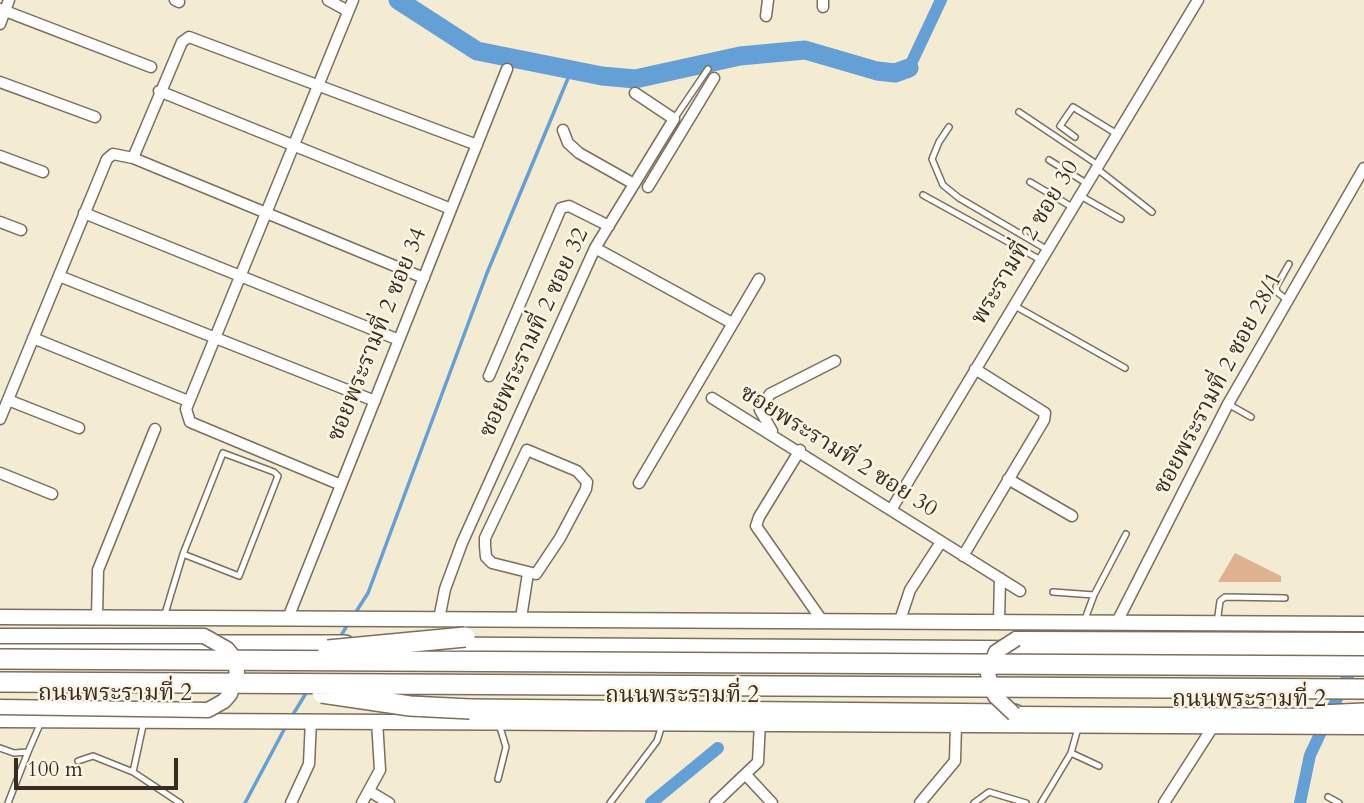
<!DOCTYPE html>
<meta charset="utf-8">
<style>
body{margin:0}
#map{position:relative;width:1364px;height:803px;overflow:hidden;background:#f3ecd2;font-family:Cardo,serif}
canvas{display:block}
.scale{position:absolute;left:14px;top:758px;width:164px;height:32px;box-sizing:border-box;border:4px solid #3b2a1e;border-top:0;padding-left:9px;font-size:21px;line-height:24px;white-space:nowrap;color:#3b2a1e;-webkit-text-stroke:5px #fcf5e5;paint-order:stroke}
</style>
<div id="map">
<canvas width="1364" height="803"></canvas>
<div class="scale">100 m</div>
</div>
<script>
const ctx = document.querySelector('canvas').getContext('2d');
ctx.lineJoin = 'round';
const poly = rows => new Path2D(rows.map(r => 'M' + r).join(''));
function strokePath(path, color, width, dash) { ctx.strokeStyle = color; ctx.lineWidth = width; ctx.lineCap = dash ? 'butt' : 'round'; ctx.setLineDash(dash || []); ctx.stroke(path); }
function paint(path, color) { ctx.fillStyle = color; ctx.fill(path, 'evenodd'); }
function write(font, color, halo, rows, align = 'center') {
  ctx.font = font + ' Cardo,"Noto Serif Thai",serif'; ctx.lineWidth = 5; ctx.setLineDash([]); ctx.textBaseline = 'middle'; ctx.strokeStyle = halo; ctx.fillStyle = color; for (const [text, x, y, turn = 0] of rows) {
    ctx.save(); ctx.translate(x, y); ctx.rotate((+turn || 0) * Math.PI / 180); ctx.textAlign = isNaN(turn) ? turn : align; if (halo) ctx.strokeText(text, 0, 0); ctx.fillText(text, 0, 0); ctx.restore();
  }
}
strokePath(poly([
 [354,615,368,593,487,273,571,71],
 [339,639,348,624],
 [292,716,308,690],
 [245,803,286,726]
]), '#64a0d5', 3.5);
strokePath(poly([
 [909,68,941,0],
 [651,803,718,748],
 [1300,803,1310,755,1355,661]
]), '#64a0d5', 12);
strokePath(poly([
 [398,0,477,51,602,76,635,79,740,56,805,50,877,71,895,73,909,68]
]), '#64a0d5', 19);
paint(poly([
 [1235,553,1281,576,1281,582,1218,582]
]), '#deb190');
const lane = poly([
 [1019,112,1098,165],
 [674,119,708,69],
 [949,127,939,142,932,159,943,185,959,198,1046,249],
 [1075,137,1060,126,1073,107,1117,134],
 [1049,160,1086,183],
 [1096,168,1152,212],
 [1030,182,1072,207],
 [923,195,1039,259],
 [1079,195,1121,219],
 [1287,300,1277,292,1276,287,1289,264],
 [1015,306,1125,368],
 [1228,404,1251,417],
 [223,453,274,472,278,476,239,576,183,554,223,453],
 [1053,592,1094,595],
 [164,617,183,554],
 [1085,619,1094,595,1126,534],
 [1217,623,1220,601,1225,597,1285,598],
 [144,721,133,772,180,803],
 [0,748,14,753,28,752,41,722],
 [1071,753,1099,766],
 [78,761,93,756,133,772],
 [498,779,506,747,499,724],
 [1328,797,1339,803],
 [8,803,28,752],
 [610,803,657,741,662,725],
 [974,803,989,792,1026,803],
 [1041,803,1071,753,1078,728]
]);
const street = poly([
 [175,0,179,2],
 [328,0,348,11],
 [823,7,823,0],
 [0,9,151,67],
 [766,16,768,0],
 [0,24,9,0],
 [0,82,95,117],
 [159,91,451,209],
 [563,130,568,143,579,153,634,184],
 [0,156,43,172],
 [133,158,182,42,189,37,477,145],
 [648,187,714,78],
 [84,213,399,340],
 [0,222,21,230],
 [595,248,732,323],
 [59,276,375,401],
 [33,338,188,401],
 [489,376,561,208,569,206,609,226],
 [712,398,1020,591],
 [8,400,79,428],
 [0,419,107,159,113,154,133,158,424,278],
 [772,431,760,410,770,394,835,361],
 [527,450,577,471,587,482,586,489,560,538,536,574,492,563,486,557,485,546,485,538,527,450],
 [800,450,759,517,756,526,821,619],
 [0,473,52,494],
 [1008,479,1072,516],
 [639,483,759,279],
 [341,485,190,422,186,409,353,0],
 [891,510,1198,0],
 [963,556,1044,420,1045,413,975,369],
 [97,618,98,570,155,429],
 [288,618,507,69],
 [521,618,528,573],
 [439,619,445,589,462,543,595,248,674,119,635,93],
 [900,620,910,590,941,542],
 [999,621,1000,578],
 [1117,622,1228,404,1364,168],
 [746,775,772,803],
 [369,791,389,803],
 [291,803,309,764,311,720],
 [362,803,380,770,377,721],
 [715,803,758,762,760,722],
 [920,803,955,761,956,724],
 [1164,803,1214,725]
]);
const secondary = poly([
 [0,617,1364,624],
 [1016,639,1364,640],
 [1014,714,1331,716],
 [0,720,1364,727]
]);
const highway = poly([
 [0,645,345,645],
 [434,647,1364,653],
 [470,709,1014,714],
 [1321,715,1364,713]
]);
strokePath(lane, '#7b6e5d', 8);
strokePath(street, '#7b6e5d', 13);
strokePath(secondary, '#7b6e5d', 17);
strokePath(highway, '#7b6e5d', 22);
strokePath(lane, '#fff', 5);
strokePath(street, '#fff', 10);
strokePath(secondary, '#fff', 14);
strokePath(highway, '#fff', 19);
const secondaryBridge = poly([
 [0,636,204,636,227,649,232,655,237,672,230,694,224,701,208,710,0,707],
 [1014,714,995,696,988,674,996,652,1016,639]
]);
const highwayBridge = poly([
 [328,650,465,637],
 [0,659,1364,666],
 [0,682,1364,689],
 [322,693,410,706,470,709]
]);
strokePath(secondaryBridge, '#7b6e5d', 17, []);
strokePath(highwayBridge, '#7b6e5d', 22, []);
strokePath(secondaryBridge, '#fff', 14);
strokePath(highwayBridge, '#fff', 19);
write('23px', '#3b2a1e', '#fcf5e5', [
 ["พระรามที่ 2 ซอย 30",1026,243,-59],
 ["ซอยพระรามที่ 2 ซอย 32",535,333,-65],
 ["ซอยพระรามที่ 2 ซอย 34",378,335,-68],
 ["ซอยพระรามที่ 2 ซอย 28/1",1219,384,-62],
 ["ซอยพระรามที่ 2 ซอย 30",838,452,32],
 ["ถนนพระรามที่ 2",115,695],
 ["ถนนพระรามที่ 2",682,697],
 ["ถนนพระรามที่ 2",1249,701]
]);
</script>
